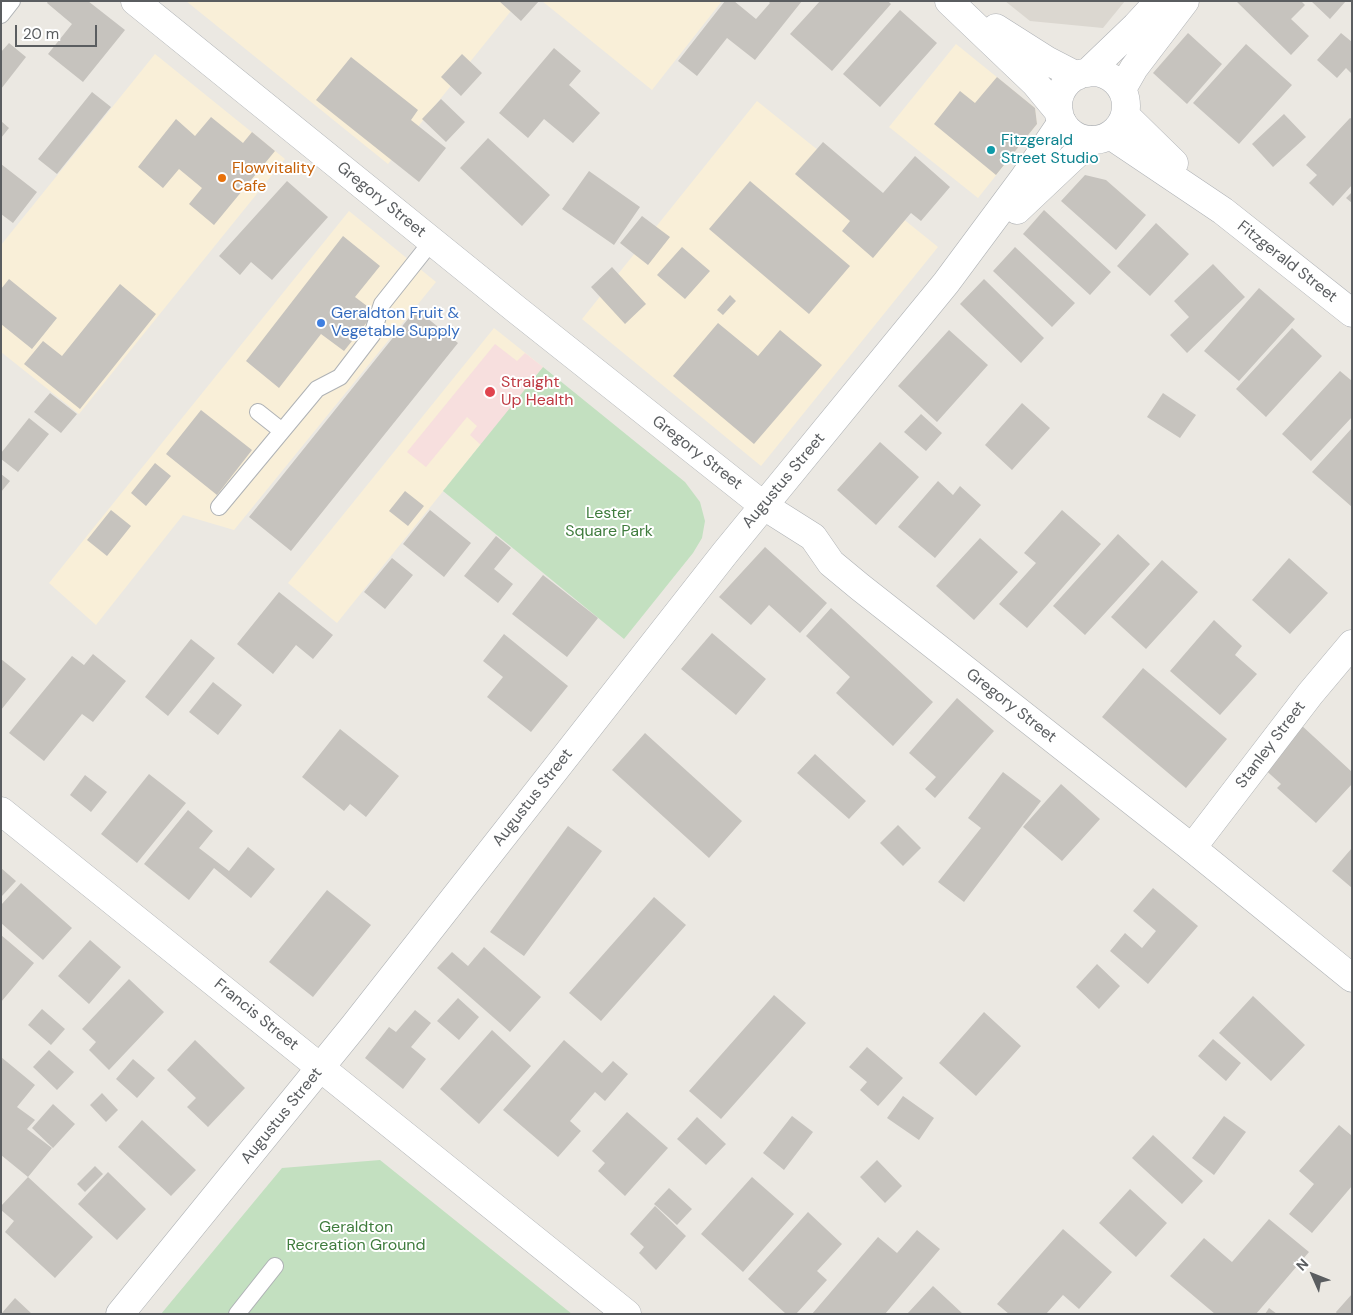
<!DOCTYPE html>
<style>
body{margin:0}
#map{position:relative;width:1353px;height:1315px;overflow:hidden;background:#ebe8e2;font-family:"DM Sans",sans-serif}
canvas{display:block}
.frame{position:absolute;inset:0;border:2px solid #5a5d60;pointer-events:none}
.north{position:absolute;left:1288px;top:1250px;width:50px;height:50px;-webkit-text-stroke:4px #fff;paint-order:stroke;rotate:314deg;font-size:14px;font-weight:700;line-height:20px;text-align:center;color:#5a5d60}
.north::after{content:'';display:block;margin:auto;width:18px;height:22px;background:#5a5d60;clip-path:polygon(50% 0,100% 100%,50% 72%,0 100%)}
.scale{position:absolute;left:15px;top:25px;width:82px;height:22px;box-sizing:border-box;border:2px solid #5a5d60;border-top:0;padding-left:6px;font-size:15px;line-height:18px;white-space:nowrap;color:#5a5d60;-webkit-text-stroke:4px #fff;paint-order:stroke}
</style>
<div id="map">
<canvas width="1353" height="1315"></canvas>
<div class="frame"></div>
<div class="north">N</div>
<div class="scale">20 m</div>
</div>
<script>
const ctx = document.querySelector('canvas').getContext('2d');
ctx.lineJoin = 'round';
function paint(path, color) { ctx.fillStyle = color; ctx.fill(path, 'evenodd'); }
const poly = rows => new Path2D(rows.map(r => 'M' + r).join(''));
function strokePath(path, color, width, dash) { ctx.strokeStyle = color; ctx.lineWidth = width; ctx.lineCap = dash ? 'butt' : 'round'; ctx.setLineDash(dash || []); ctx.stroke(path); }
function write(font, color, halo, rows, align = 'center') {
  ctx.font = font + ' "DM Sans",sans-serif'; ctx.lineWidth = 4; ctx.setLineDash([]); ctx.textBaseline = 'middle'; ctx.strokeStyle = halo; ctx.fillStyle = color; for (const [text, x, y, turn = 0] of rows) {
    ctx.save(); ctx.translate(x, y); ctx.rotate((+turn || 0) * Math.PI / 180); ctx.textAlign = isNaN(turn) ? turn : align; if (halo) ctx.strokeText(text, 0, 0); ctx.fillText(text, 0, 0); ctx.restore();
  }
}
paint(poly([
 [186,1,519,1,388,164],
 [542,1,722,1,652,90],
 [956,44,1035,108,1037,124,978,198,889,127],
 [155,54,285,159,79,414,1,352,1,245],
 [757,101,938,247,761,466,582,319],
 [349,211,436,282,234,530,183,515,96,625,49,583],
 [494,328,543,367,337,623,288,583]
]), '#f9efd8');
paint(poly([
 [1005,1,1125,1,1103,28,1030,21]
]), '#dbd7d0');
paint(poly([
 [495,344,517,361,525,353,543,367,481,445,470,435,477,426,467,417,426,467,407,452]
]), '#f7dfde');
paint(poly([
 [543,367,685,482,700,502,705,521,702,538,693,553,624,639,443,491],
 [380,1160,572,1314,161,1314,282,1168]
]), '#c3e0c0');
paint(poly([
 [48,1,88,1,125,30,83,82,48,54,72,24,47,3],
 [499,1,539,1,521,21],
 [725,1,734,1,756,19,770,3,768,1,802,1,755,60,727,38,697,76,678,61],
 [820,1,888,1,891,4,832,71,790,34],
 [1236,1,1301,1,1305,5,1291,19,1309,36,1291,55],
 [1311,1,1346,1,1330,19],
 [900,10,937,43,880,107,843,74],
 [1188,33,1222,64,1187,104,1153,73],
 [1341,33,1352,42,1352,74,1346,68,1337,78,1317,60],
 [9,43,26,57,1,89,1,52],
 [1246,44,1292,85,1239,144,1193,103],
 [554,48,581,71,569,85,600,113,573,143,544,119,528,138,499,113],
 [462,54,482,73,461,96,441,77],
 [351,57,418,110,411,120,446,148,419,182,316,100],
 [997,77,1035,108,1037,124,996,175,934,124,960,91,975,103],
 [92,92,111,107,57,174,38,159],
 [441,99,465,122,446,142,422,119],
 [1284,114,1306,137,1273,167,1252,144],
 [211,117,243,143,252,132,275,151,214,225,189,204,202,188,179,169,163,188,138,167,176,119,195,136],
 [1350,118,1352,119,1352,185,1333,206,1309,183,1317,175,1306,165],
 [1,121,9,128,1,138],
 [488,138,550,195,522,226,460,168],
 [823,142,883,193,915,156,950,187,921,221,911,213,873,258,842,231,850,221,795,174],
 [1,164,37,192,13,223,1,214],
 [589,171,640,207,614,245,562,209],
 [1085,175,1106,180,1146,215,1116,250,1061,201],
 [287,181,328,217,272,280,251,262,240,275,219,256],
 [750,181,850,266,809,314,709,229],
 [1352,192,1352,203,1346,198],
 [1044,210,1111,272,1090,295,1023,234],
 [642,216,670,237,648,265,620,243],
 [1156,223,1189,254,1150,296,1117,266],
 [343,236,380,266,355,297,375,312,344,351,321,334,279,388,246,361],
 [682,247,710,271,685,299,657,275],
 [1015,247,1075,303,1052,327,993,271],
 [1213,264,1245,297,1187,353,1170,335,1189,317,1174,301],
 [612,267,646,304,625,324,591,287],
 [9,279,57,318,32,349,1,324,1,289],
 [984,279,1044,338,1021,363,960,304],
 [120,284,156,314,80,409,24,364,43,341,62,356],
 [1259,288,1295,319,1239,381,1204,351],
 [730,295,736,301,723,315,717,310],
 [416,309,458,343,291,551,249,517],
 [718,323,758,356,780,330,822,365,754,444,673,376],
 [1292,328,1322,356,1266,417,1236,389],
 [949,330,988,365,937,422,898,386],
 [1340,371,1352,381,1352,417,1311,461,1282,434],
 [50,393,77,414,61,433,34,412],
 [1163,393,1196,415,1180,438,1147,417],
 [1022,403,1050,428,1012,470,985,445],
 [201,410,252,450,217,495,166,454],
 [921,414,942,433,926,451,904,432],
 [29,418,49,434,18,472,1,459,1,453],
 [1352,428,1352,507,1312,472],
 [880,442,919,477,876,525,837,490],
 [155,463,171,476,146,506,131,493],
 [1,474,10,481,1,492],
 [938,481,953,495,960,486,981,505,935,558,898,527],
 [405,491,424,506,408,526,389,511],
 [111,510,131,526,107,556,87,540],
 [430,510,471,543,444,577,403,544],
 [1062,510,1101,544,1027,628,999,604,1036,563,1024,553],
 [1118,534,1150,564,1085,635,1053,606],
 [496,536,511,548,494,569,513,584,498,603,464,576],
 [980,538,1018,572,974,620,936,586],
 [765,547,827,603,800,633,769,605,751,625,719,597],
 [392,558,413,575,385,609,364,592],
 [1289,558,1328,593,1290,634,1252,600],
 [1162,560,1198,592,1146,649,1111,617],
 [543,575,598,618,567,657,512,614],
 [279,592,333,635,313,659,296,645,273,674,237,644],
 [831,608,933,702,893,746,836,693,850,677,806,636],
 [1214,620,1242,646,1235,655,1257,674,1220,715,1170,671],
 [712,633,766,679,736,715,681,669],
 [504,634,568,686,531,732,487,697,503,677,483,661],
 [191,639,215,658,168,716,145,697],
 [93,654,126,681,93,722,82,714,44,761,9,733,72,656,84,665],
 [1,659,26,679,1,710],
 [1143,668,1227,739,1186,788,1102,717],
 [213,682,242,705,218,735,189,712],
 [957,698,994,731,935,798,925,789,936,777,909,753],
 [1300,724,1352,772,1352,784,1316,823,1277,788,1281,784,1261,766],
 [340,729,399,776,366,817,350,804,344,811,302,777],
 [645,733,742,821,709,858,612,770],
 [815,754,866,801,849,819,797,773],
 [1003,772,1041,801,964,902,938,882,981,828,968,818],
 [149,774,186,803,137,863,101,834],
 [85,775,107,792,91,812,70,795],
 [1061,784,1100,819,1062,861,1023,827],
 [188,810,213,831,199,848,229,871,248,847,275,869,251,898,214,868,189,900,144,864],
 [898,825,921,848,903,866,880,843],
 [568,826,602,851,524,956,490,932],
 [1352,848,1352,888,1332,871],
 [1,868,16,881,1,897],
 [21,883,72,928,43,960,1,923,1,905],
 [1153,888,1198,926,1148,984,1110,951,1125,933,1142,948,1156,931,1133,911],
 [327,890,371,925,313,997,269,962],
 [654,897,686,925,601,1021,569,993],
 [1,935,34,963,1,1002],
 [90,940,121,967,89,1004,58,976],
 [484,947,541,997,510,1032,437,968,452,952,468,966],
 [1097,964,1120,986,1099,1009,1076,987],
 [129,979,164,1012,109,1070,89,1050,96,1042,82,1029],
 [774,995,806,1023,721,1119,689,1091],
 [1253,996,1305,1045,1271,1081,1219,1033],
 [458,998,479,1017,459,1040,437,1021],
 [42,1009,65,1029,51,1045,28,1025],
 [415,1010,431,1023,411,1047,426,1059,403,1089,365,1058,389,1027,396,1032],
 [984,1012,1021,1046,976,1096,939,1063],
 [492,1030,531,1066,479,1124,440,1089],
 [1213,1039,1241,1063,1226,1081,1198,1056],
 [195,1040,245,1088,208,1127,187,1107,196,1098,167,1070],
 [564,1040,602,1073,613,1061,628,1074,605,1101,595,1092,570,1121,581,1131,558,1157,503,1110],
 [867,1047,903,1078,878,1106,860,1090,867,1082,849,1067],
 [49,1050,74,1072,57,1090,33,1067],
 [1,1057,35,1085,17,1107,35,1120,27,1129,52,1148,28,1177,93,1237,55,1278,5,1232,14,1221,1,1210,1,1206,28,1177,1,1155],
 [133,1059,155,1078,137,1098,116,1079],
 [102,1093,118,1110,106,1122,90,1105],
 [903,1096,934,1118,919,1140,887,1118],
 [53,1104,75,1124,53,1148,32,1128],
 [627,1112,668,1148,625,1196,598,1171,605,1163,592,1151],
 [792,1116,813,1132,784,1170,763,1153],
 [1224,1116,1246,1132,1214,1175,1192,1158],
 [697,1117,726,1144,706,1165,677,1139],
 [142,1120,196,1170,171,1196,118,1147],
 [1339,1125,1351,1135,1352,1134,1352,1186,1312,1233,1289,1214,1314,1184,1299,1171],
 [1153,1135,1203,1181,1182,1204,1132,1158],
 [877,1160,902,1186,885,1203,860,1177],
 [95,1166,103,1174,85,1192,77,1184],
 [108,1172,146,1209,117,1240,78,1204],
 [752,1177,794,1214,743,1272,701,1234],
 [669,1188,692,1209,677,1225,654,1204],
 [1130,1189,1167,1223,1136,1257,1099,1223],
 [655,1206,686,1236,656,1270,639,1253,644,1247,630,1234],
 [808,1212,842,1244,817,1271,827,1280,796,1314,786,1314,748,1279],
 [1269,1219,1309,1252,1256,1314,1215,1314,1170,1276,1204,1238,1232,1262],
 [1063,1229,1112,1272,1079,1309,1063,1295,1046,1314,1009,1314,997,1304],
 [917,1230,940,1249,885,1314,812,1314,878,1237,897,1253],
 [933,1286,963,1314,907,1314],
 [1352,1294,1352,1314,1337,1314,1336,1312],
 [15,1298,32,1314,1,1314],
 [1269,1308,1277,1314,1265,1314]
]), '#c6c3be');
const service = poly([
 [1,15,12,1],
 [258,412,282,431],
 [219,507,317,389,340,377,372,335,382,304,432,241],
 [237,1314,275,1266]
]);
const minor = poly([
 [1,811,627,1314],
 [1192,848,1310,694,1352,644]
]);
const tertiary = poly([
 [135,1,517,310,764,506,813,537,831,563,860,587,1192,848,1352,978],
 [1017,210,1071,159,1092,140],
 [120,1314,354,1026,725,553,946,283,1024,178,1062,122]
]);
const secondary = poly([
 [949,1,1035,83,1059,112],
 [996,28,1048,61,1077,76],
 '1058 106a34 34 0 1 1 68 0a34 34 0 1 1-68 0Z',
 [1087,73,1136,26,1159,1],
 [1122,89,1134,68,1185,1],
 [1125,115,1174,163],
 [1110,135,1223,211,1352,313]
]);
strokePath(service, '#afb2b5', 18);
strokePath(minor, '#afb2b5', 29);
strokePath(tertiary, '#afb2b5', 29);
strokePath(secondary, '#aeb1b5', 29);
strokePath(service, '#fff', 16);
strokePath(minor, '#fff', 28);
strokePath(tertiary, '#fff', 28);
strokePath(secondary, '#fff', 28);
for (const [x, y, r, color] of [
 [991,150,5,"#0f9aa8"],
 [222,178,5,"#e8710a"],
 [321,323,5,"#3f7fe0"],
 [490,392,6,"#e0444e"]
]) { const dot = new Path2D(); dot.arc(x, y, r, 0, 2 * Math.PI); ctx.fillStyle = color; ctx.fill(dot); strokePath(dot, '#fff', 2); }
write('16px', '#0d838f', '#fff', [
 ["Fitzgerald",1001,141],
 ["Street Studio",1001,159]
], 'left');
write('16px', '#c56008', '#fff', [
 ["Flowvitality",232,169],
 ["Cafe",232,187]
], 'left');
write('16px', '#5a5d60', '#fff', [
 ["Gregory Street",381,200,39],
 ["Fitzgerald Street",1287,262,38],
 ["Gregory Street",697,453,38],
 ["Augustus Street",784,481,-50],
 ["Gregory Street",1011,706,38],
 ["Stanley Street",1271,745,-53],
 ["Augustus Street",533,798,-52],
 ["Francis Street",256,1015,39],
 ["Augustus Street",282,1116,-51]
]);
write('16px', '#366cbe', '#fff', [
 ["Geraldton Fruit &",331,314],
 ["Vegetable Supply",331,332]
], 'left');
write('16px', '#be3a42', '#fff', [
 ["Straight",501,383],
 ["Up Health",501,401]
], 'left');
write('16px', '#3f7c3d', '#fff', [
 ["Lester",609,514],
 ["Square Park",609,532],
 ["Geraldton",356,1228],
 ["Recreation Ground",356,1246]
]);
</script>
